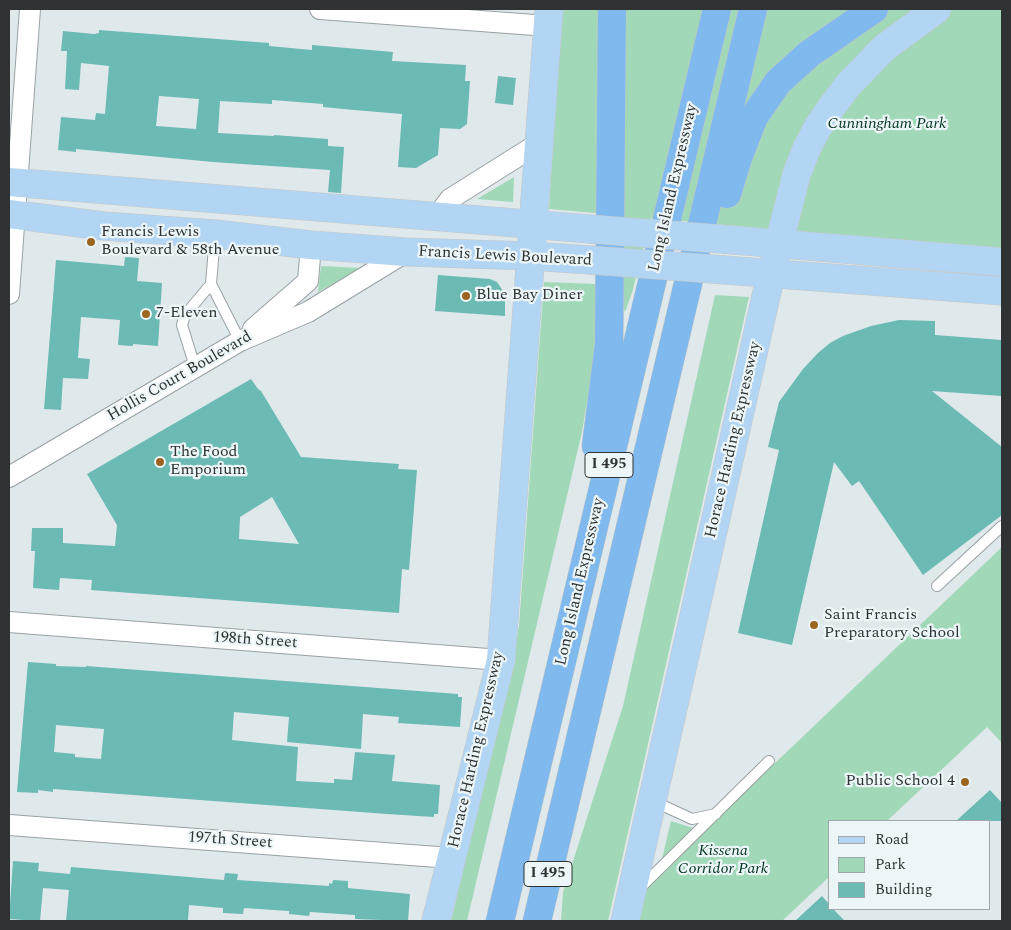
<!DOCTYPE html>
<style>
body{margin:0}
#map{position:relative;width:1011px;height:930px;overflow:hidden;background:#dfe8eb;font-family:Spectral,serif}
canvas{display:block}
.frame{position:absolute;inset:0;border:10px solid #2e3233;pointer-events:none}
.legend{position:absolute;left:828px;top:820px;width:162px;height:90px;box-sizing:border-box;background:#ecf6f8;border:1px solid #a0a8a9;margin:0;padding:6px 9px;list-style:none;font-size:15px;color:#2e3233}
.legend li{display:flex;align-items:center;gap:10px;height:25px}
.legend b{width:25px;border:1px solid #a0a8a9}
</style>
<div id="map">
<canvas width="1011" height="930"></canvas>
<div class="frame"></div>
<ul class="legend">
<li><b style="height:6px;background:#b3d5f4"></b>Road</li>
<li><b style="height:14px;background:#a1d9b8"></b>Park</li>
<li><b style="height:14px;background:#6bbab3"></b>Building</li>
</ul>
</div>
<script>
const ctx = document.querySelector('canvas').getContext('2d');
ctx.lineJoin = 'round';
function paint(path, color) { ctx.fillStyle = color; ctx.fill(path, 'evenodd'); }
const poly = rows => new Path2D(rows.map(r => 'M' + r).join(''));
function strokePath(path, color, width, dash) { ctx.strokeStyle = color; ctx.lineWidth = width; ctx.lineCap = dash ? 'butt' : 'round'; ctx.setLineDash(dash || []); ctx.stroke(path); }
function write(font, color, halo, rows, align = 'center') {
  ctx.font = font + ' Spectral,serif'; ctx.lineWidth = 4.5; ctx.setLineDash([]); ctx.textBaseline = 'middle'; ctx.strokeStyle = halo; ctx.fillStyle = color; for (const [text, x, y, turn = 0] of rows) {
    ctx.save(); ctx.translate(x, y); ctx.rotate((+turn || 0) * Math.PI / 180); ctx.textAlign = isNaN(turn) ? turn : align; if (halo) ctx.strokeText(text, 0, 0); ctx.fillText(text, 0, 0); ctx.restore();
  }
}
paint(poly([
 [561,9,1002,9,1002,251,651,218,632,293,625,312,618,294,619,215,549,209],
 [514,177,513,202,477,199],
 [321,266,361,268,318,292],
 [544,282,596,284,598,336,582,432,467,921,451,921,513,660,519,625],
 [715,295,749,297,608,921,561,921,563,892,623,706],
 [1002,547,1002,743,987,727,887,821,830,821,830,876,782,921,609,921],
 [671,821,693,828,692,832,661,863]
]), '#a1d9b8');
paint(poly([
 [99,30,269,43,269,46,312,50,312,45,393,52,392,61,466,65,465,81,470,81,467,124,460,129,440,128,438,155,416,168,398,167,402,114,354,110,323,107,323,104,272,100,272,104,220,101,218,133,274,136,274,135,328,139,328,146,344,147,341,193,328,192,330,170,213,162,76,149,76,152,58,150,61,117,95,120,96,113,105,114,109,66,81,63,79,90,65,89,67,51,61,51,63,31,94,34,99,33],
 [159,96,199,99,196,129,156,126],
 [498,76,516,78,513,105,495,103],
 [125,257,139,258,137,281,162,283,158,346,133,344,133,346,118,345,120,320,81,317,78,358,90,359,88,379,63,378,61,410,44,409,56,260,124,266],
 [438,275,490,279,497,282,505,294,505,316,435,311],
 [899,320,935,321,935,335,1002,340,1002,396,932,391,1002,447,1002,515,923,575,859,481,852,486,834,462,792,645,738,633,779,450,768,447,779,402,803,369,818,353,830,343,843,336,871,326],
 [251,379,258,389,261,391,301,457,399,464,398,469,417,470,409,570,402,569,399,613,91,590,92,580,60,578,59,590,33,588,35,551,31,551,32,528,63,528,63,543,115,546,117,525,87,474],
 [272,497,299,544,239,539,240,517],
 [28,662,56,664,56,666,86,667,86,666,458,694,458,697,462,697,460,727,398,723,399,717,363,714,361,749,287,742,289,717,234,712,232,740,298,747,296,781,334,783,334,779,352,780,355,752,395,755,392,781,440,785,438,814,434,814,434,817,387,814,53,789,53,792,38,790,38,793,17,792],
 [56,725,104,729,101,759,75,757,75,754,54,752],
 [990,790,1002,803,1002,821,956,821],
 [13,861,39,863,38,871,70,874,71,867,224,880,225,873,238,874,237,880,314,885,329,886,329,883,332,884,333,880,348,881,348,888,410,894,408,921,355,919,355,915,310,912,309,916,289,914,289,911,244,908,243,914,223,913,223,908,189,905,188,921,66,921,69,890,43,888,40,921,9,919],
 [822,896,830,905,830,909,833,909,845,921,795,921]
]), '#6bbab3');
const lane = poly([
 [215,235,211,284,240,341],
 [195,367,182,325,185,315,211,284],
 [937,586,1002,526],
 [653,801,692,819,716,814],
 [639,889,769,761]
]);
const street = poly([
 [320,9,548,26],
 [437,216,450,199,539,143],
 [9,294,30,9],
 [253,329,308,281,311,245],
 [9,477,240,341,308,312,406,252],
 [9,622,501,660],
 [9,825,451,858]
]);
const primary = poly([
 [9,182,590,229],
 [9,214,104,226,215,234,311,245,406,252,531,256,590,260],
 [733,240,1002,262],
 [725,270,1002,291],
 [436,921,501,660,549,9],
 [625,921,771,274,797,173,807,148,818,127,833,105,849,84,884,48,937,9]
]);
const highway = poly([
 [727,194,738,158,754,117,778,82,809,54,874,9],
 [596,446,609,344,612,9],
 [500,921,717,9],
 [537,921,753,9]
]);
strokePath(lane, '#98a1a3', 12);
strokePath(street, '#98a1a3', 22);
strokePath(primary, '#c4c6c6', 29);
strokePath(highway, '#c4c6c6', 29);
strokePath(lane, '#fff', 10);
strokePath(street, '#fff', 20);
strokePath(primary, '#b3d5f4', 28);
strokePath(highway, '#80b9ed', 28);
const primaryBridge = poly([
 [590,229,733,240],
 [590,260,725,270]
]);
strokePath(primaryBridge, '#c4c6c6', 29, []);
strokePath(primaryBridge, '#b3d5f4', 28);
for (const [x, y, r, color] of [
 [91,242,5,"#9c6620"],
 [466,296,5,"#9c6620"],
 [146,314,5,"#9c6620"],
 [160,462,5,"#9c6620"],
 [814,625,5,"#9c6620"],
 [965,782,5,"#9c6620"]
]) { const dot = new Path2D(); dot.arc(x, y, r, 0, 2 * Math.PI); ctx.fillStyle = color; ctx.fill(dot); strokePath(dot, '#ecf6f8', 2); }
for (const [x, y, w] of [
 [609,465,48],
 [548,874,48]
]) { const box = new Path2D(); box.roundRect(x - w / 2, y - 12.5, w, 25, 4); ctx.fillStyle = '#ecf6f8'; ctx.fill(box); strokePath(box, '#2e3233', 1); }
write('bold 15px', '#2e3233', null, [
 ["I 495",609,465],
 ["I 495",548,874]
]);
write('italic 16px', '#03351e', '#ecf6f8', [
 ["Cunningham Park",887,125],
 ["Kissena",723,852],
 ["Corridor Park",723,870]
]);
write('16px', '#2e3233', '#ecf6f8', [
 ["Long Island Expressway",674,188,-77],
 ["Francis Lewis Boulevard",505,257,3],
 ["Hollis Court Boulevard",180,377,-30],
 ["Horace Harding Expressway",734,440,-77],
 ["Long Island Expressway",581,582,-77],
 ["198th Street",255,641,4],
 ["Horace Harding Expressway",477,750,-77],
 ["197th Street",230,841,4]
]);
write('16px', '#2e3233', '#ecf6f8', [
 ["Francis Lewis",101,233],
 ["Boulevard & 58th Avenue",101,251],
 ["Blue Bay Diner",476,296],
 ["7-Eleven",156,314],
 ["The Food",170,453],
 ["Emporium",170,471],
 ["Saint Francis",824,616],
 ["Preparatory School",824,634],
 ["Public School 4",955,782,"right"]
], 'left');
</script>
